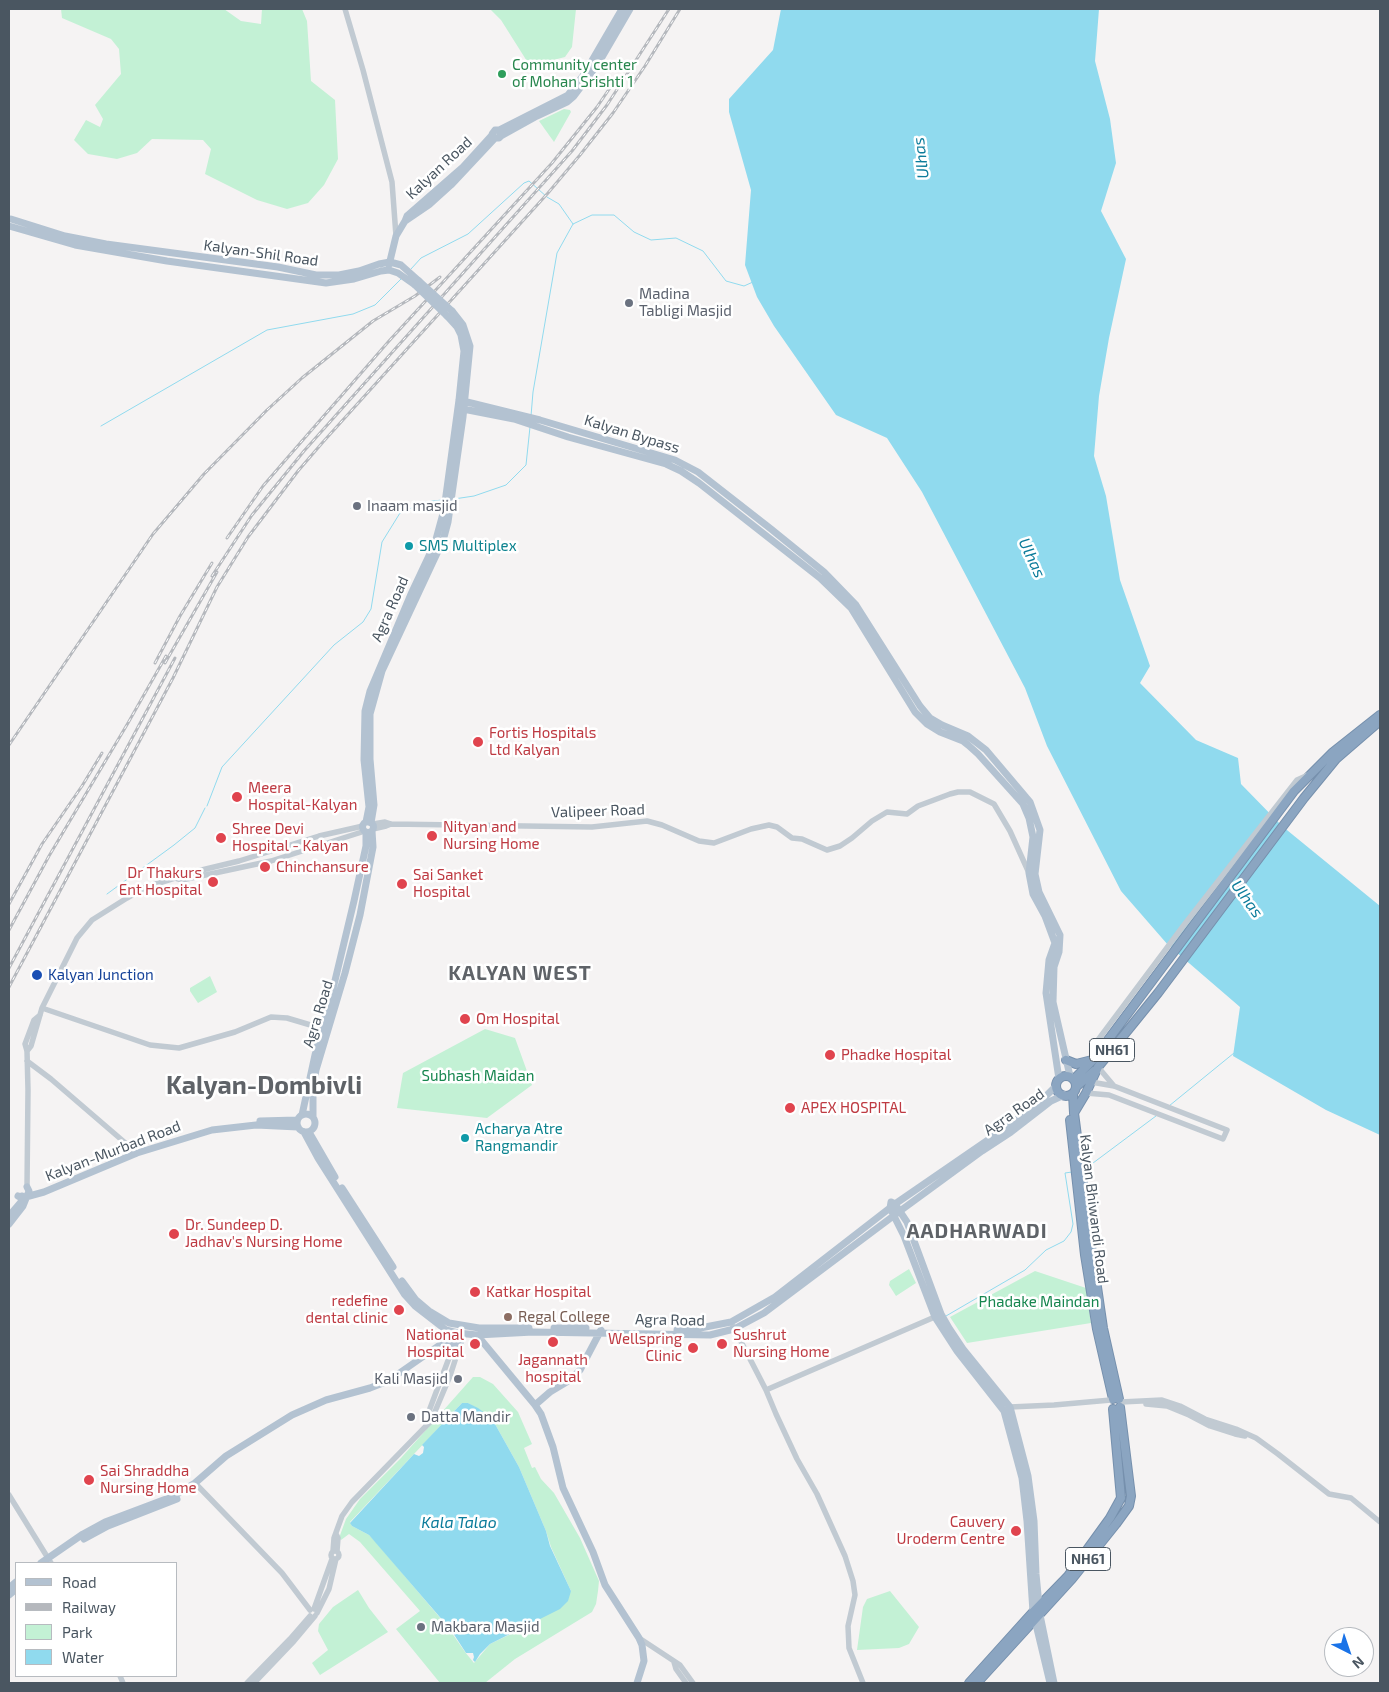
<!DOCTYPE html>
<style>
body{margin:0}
#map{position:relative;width:1389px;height:1692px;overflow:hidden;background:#f5f3f3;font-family:"Exo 2",sans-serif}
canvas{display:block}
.frame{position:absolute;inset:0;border:10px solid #4a5661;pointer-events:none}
.legend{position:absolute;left:15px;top:1562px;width:162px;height:115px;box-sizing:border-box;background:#fff;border:1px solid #b7bbc0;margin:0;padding:6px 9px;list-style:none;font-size:15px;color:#4a5661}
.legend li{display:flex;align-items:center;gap:10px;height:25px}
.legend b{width:25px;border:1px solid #b7bbc0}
.north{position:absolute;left:1324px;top:1627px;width:50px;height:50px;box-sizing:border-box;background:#fff;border:1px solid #b7bbc0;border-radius:50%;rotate:139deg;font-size:14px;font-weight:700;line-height:20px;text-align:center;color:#4a5661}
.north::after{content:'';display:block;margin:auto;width:18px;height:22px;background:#1a73e8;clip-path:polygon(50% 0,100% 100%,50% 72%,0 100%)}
</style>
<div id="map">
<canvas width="1389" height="1692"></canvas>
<div class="frame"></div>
<ul class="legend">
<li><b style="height:6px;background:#b3c2d1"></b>Road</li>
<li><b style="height:6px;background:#b5b8bd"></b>Railway</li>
<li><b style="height:14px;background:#c3f1d5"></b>Park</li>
<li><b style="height:14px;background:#90daee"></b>Water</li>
</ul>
<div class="north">N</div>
</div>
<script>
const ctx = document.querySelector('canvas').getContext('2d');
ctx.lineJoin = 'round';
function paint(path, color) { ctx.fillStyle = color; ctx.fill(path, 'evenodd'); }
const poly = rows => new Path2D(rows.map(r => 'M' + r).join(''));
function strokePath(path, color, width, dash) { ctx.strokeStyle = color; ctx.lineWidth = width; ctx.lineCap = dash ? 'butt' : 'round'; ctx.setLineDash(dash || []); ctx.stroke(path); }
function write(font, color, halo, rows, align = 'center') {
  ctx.font = font + ' "Exo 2",sans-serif'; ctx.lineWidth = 5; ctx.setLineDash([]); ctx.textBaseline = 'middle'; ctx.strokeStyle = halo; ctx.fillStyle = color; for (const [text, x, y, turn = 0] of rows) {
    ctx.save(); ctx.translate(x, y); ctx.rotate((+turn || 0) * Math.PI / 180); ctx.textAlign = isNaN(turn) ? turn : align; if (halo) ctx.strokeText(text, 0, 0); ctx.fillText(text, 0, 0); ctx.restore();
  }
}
paint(poly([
 [61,9,224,9,241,21,261,24,262,9,302,9,307,21,311,81,335,100,338,159,324,185,308,203,287,209,257,200,205,174,211,149,203,140,152,139,137,153,117,159,88,154,74,140,86,120,100,127,103,119,95,105,121,74,119,49,111,39,62,18],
 [490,9,576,9,572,47,565,57,530,66,501,20],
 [564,109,570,110,571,112,554,142,539,121],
 [210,976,217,992,198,1003,190,991,190,988],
 [485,1029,515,1038,532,1085,487,1118,397,1108,403,1073],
 [909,1269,916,1283,896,1296,889,1285,890,1281],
 [1035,1271,1086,1288,1091,1323,967,1343,950,1317],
 [473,1377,480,1377,493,1384,518,1412,532,1444,524,1448,532,1468,535,1467,541,1479,554,1493,580,1538,599,1581,598,1591,596,1604,592,1612,515,1659,485,1683,440,1683,396,1629,420,1611,360,1542,349,1534,341,1540,339,1538,346,1519,360,1499,401,1458],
 [462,1403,468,1403,480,1410,495,1424,519,1467,546,1531,551,1547,571,1591,532,1624,490,1644,474,1663,465,1652,447,1626,375,1541,369,1535,352,1526,350,1522],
 [358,1590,369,1608,388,1632,320,1675,312,1663,328,1650,318,1631,319,1624,333,1607],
 [890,1591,919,1627,909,1644,899,1648,857,1650,863,1607,867,1599]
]), '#c3f1d5');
paint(poly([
 [781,9,1099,9,1095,61,1110,119,1116,163,1101,211,1126,259,1109,338,1099,396,1094,456,1106,496,1120,580,1150,666,1140,683,1196,740,1238,758,1241,784,1282,826,1380,906,1380,1135,1326,1110,1233,1056,1240,1007,1168,945,1121,891,1047,746,1025,688,922,492,887,438,836,415,774,326,757,297,745,265,751,190,729,112,729,99,773,50],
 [462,1403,468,1403,478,1408,486,1414,495,1424,519,1467,546,1531,550,1546,571,1591,568,1601,560,1609,490,1644,480,1654,475,1662,473,1660,474,1657,473,1653,466,1653,451,1630,369,1535,352,1526,350,1523,414,1454,419,1456,423,1453,424,1447,422,1445]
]), '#90daee');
strokePath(poly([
 [411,269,421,258,468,234,524,183,529,181,547,197,559,204,573,224],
 [531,416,533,392,557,253,573,224,592,215,614,215,634,232,651,240,676,238,703,251,726,281,744,286,753,282],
 [101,426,267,330,353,314,375,305,401,279],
 [454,499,474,496,506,485,526,465,530,427],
 [207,806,222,767,334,645,363,622,371,609,382,542,400,513,425,502,442,500],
 [107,894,174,845,195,828,205,808],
 [1169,1106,1234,1053],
 [1085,1169,1156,1116],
 [946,1316,1025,1270,1046,1250,1064,1241,1071,1232,1073,1224,1065,1173,1072,1172]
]), '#90daee', 1);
const highway = poly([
 [1066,1060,1076,1064,1092,1060],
 '1056 1086a10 10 0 1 1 20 0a10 10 0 1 1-20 0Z',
 [1074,1079,1093,1060,1294,791,1332,753,1380,715],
 [1076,1087,1094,1071],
 [1073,1094,1074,1113,1092,1253,1103,1328,1119,1399],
 [1074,1113,1086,1093,1098,1067,1158,993,1304,798,1336,759,1380,721],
 [1070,1120,1085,1255,1097,1329,1113,1399],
 [969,1683,1033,1612,1068,1576,1110,1518,1121,1498,1113,1409],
 [977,1683,1072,1579,1116,1524,1129,1506,1131,1496,1120,1407]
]);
strokePath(highway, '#7690ad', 10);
strokePath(poly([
 [345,9,363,70,392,182,396,236],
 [373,824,385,822,391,824,592,827,647,821,662,825,699,841,714,843,751,829,769,825,777,827,792,838,802,839,827,850,840,846,852,838,872,821,887,812,907,814,918,806,950,794,958,792,970,792,994,804,1010,831,1029,873,1031,873],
 [373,829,386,826,391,824],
 [175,878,182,880,271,861,365,831],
 [42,1008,150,1045,179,1048,235,1032,271,1017,287,1018,324,1029],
 [27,1051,31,1046,42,1008,77,938,92,920,127,898,146,887,175,878,181,875,239,861,319,836,363,826],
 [1095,1057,1095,1044,1184,925,1297,780,1308,775],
 [27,1061,51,1079,137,1153],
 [1098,1067,1114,1086],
 [1086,1093,1109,1095,1223,1139,1227,1130,1114,1086,1091,1082],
 [27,1187,28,1090,27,1051,25,1044,34,1020,40,1015],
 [733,1326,766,1390,776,1414,797,1459,817,1494,845,1556,853,1581,855,1595,848,1626,849,1648,863,1683],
 [766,1390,937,1316],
 [1121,1402,1162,1400,1180,1406,1205,1419,1236,1429,1256,1438,1278,1454,1329,1494,1351,1498,1380,1522],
 [1146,1404,1167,1406,1189,1415,1210,1426,1235,1434,1245,1436],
 [1007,1409,1010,1407,1054,1405,1111,1400],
 [426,1425,426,1419,455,1342],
 [195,1483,282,1573,310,1610],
 [9,1495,51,1563],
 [336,1534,338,1538,337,1551],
 '331 1555a4 4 0 1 1 8 0a4 4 0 1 1-8 0Z',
 [333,1551,334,1538,342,1516,352,1502,431,1421,450,1376,461,1342],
 [314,1609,332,1559],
 [317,1613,329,1589,336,1559],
 [639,1638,680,1665,693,1683],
 [674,1662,676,1669,686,1683],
 [120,1676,123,1683],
 [247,1683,290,1639,310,1616],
 [254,1683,294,1641,315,1616]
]), '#c1cad2', 5.5);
strokePath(poly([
 [499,130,501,136,499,138,495,138,492,134,495,130,499,130,568,95,583,76,622,9],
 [492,135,462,168,407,216,405,221,430,204,451,185,495,138],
 [501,136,537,116,567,102,574,96,598,64,630,9],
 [11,219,65,236,106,244,278,267,316,275,339,275,359,271,379,264,390,262,401,265,419,281],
 [9,226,75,245,167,261,326,283,354,279,381,271,389,270,398,273,415,285],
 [389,265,396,236,405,221],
 [459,400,540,420,675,460,698,472,771,529,824,572,856,605,920,706,930,718,942,725,968,736,986,750,1030,802,1040,830,1035,874,1039,892,1060,935,1059,952,1054,967,1053,1002,1070,1076],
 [458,408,514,419,568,437,666,464,681,471,699,483,820,578,851,608,915,712,927,724,940,732,963,741,968,745,978,754,1023,804,1029,818,1033,837,1029,873,1033,894,1045,916,1055,943,1049,960,1046,993,1059,1079],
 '362.5 827a5.5 5.5 0 1 1 11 0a5.5 5.5 0 1 1-11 0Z',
 [366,822,369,807,364,760,365,711,370,691,411,594,435,543,444,510,459,400,464,351,461,335,457,327,447,316],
 [371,823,374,805,370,759,370,714,382,671,439,549,444,537,448,522,463,417,470,346,463,325,452,311],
 '297 1123a9 9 0 1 1 18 0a9 9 0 1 1-18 0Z',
 [302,1115,315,1055,332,993,354,901,366,846,366,832],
 [313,1117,313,1088,316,1070,345,973,360,915,373,847,372,831],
 [260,1121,297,1120],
 [304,1132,318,1158,405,1295,415,1306,446,1330,458,1333,477,1335,533,1332,710,1335,734,1329,764,1313,900,1211,982,1151,1011,1132,1051,1101,1064,1095],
 [309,1132,335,1177],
 [342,1188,393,1267],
 [18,1196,22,1198,44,1192,137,1153,212,1130,256,1125,298,1127],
 [9,1216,21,1202,22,1196],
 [9,1224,23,1206,29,1191,27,1187],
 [402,1281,416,1300,429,1311,449,1323,479,1328,529,1328],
 [554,1328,586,1328],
 [677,1330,695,1329,731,1322,775,1297,895,1204,1007,1127,1042,1100,1056,1086],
 [477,1335,535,1405,541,1414,553,1447,563,1488,593,1552,605,1585,639,1638,642,1645,644,1661,637,1683],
 [437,1353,455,1344,460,1345],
 [535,1405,550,1392,570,1380,580,1370,601,1330],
 [84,1539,108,1526,177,1499],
 [41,1563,83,1534,105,1522,174,1496,195,1483,226,1456,292,1415,326,1400,370,1388,388,1381,444,1342,457,1338,462,1339],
 [9,1588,16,1582],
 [9,1595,16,1589],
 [1050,1683,1033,1612,1027,1521,1022,1478,1004,1411,957,1351,935,1317,904,1236,890,1208,891,1202,895,1204,907,1222,941,1314,949,1328,963,1349,1010,1407,1028,1476,1034,1521,1036,1574,1040,1615,1054,1683]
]), '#b3c2d1', 7);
strokePath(highway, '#8ba5c1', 8);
const rail = poly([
 [227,538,263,486,282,464,389,341,552,163,597,107,618,76],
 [212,576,252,515,304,451,572,151,607,105,669,9],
 [155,663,180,616,212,563],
 [165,663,217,572],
 [9,745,153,534,204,474,267,410,302,378,373,321,415,296,440,277],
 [9,904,42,844,82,786,102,753],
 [9,930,49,856,128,723,166,656],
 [9,968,175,658],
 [9,987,173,678,217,587,248,537,298,471,323,442,548,193,580,155,613,113,645,66,680,9]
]);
strokePath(rail, '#b5b8bd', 3);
strokePath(rail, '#fff', 1, [4]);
strokePath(poly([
 [419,281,452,311],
 [415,285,447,316]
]), '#b3c2d1', 7);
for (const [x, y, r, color] of [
 [502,74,5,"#2e9e5b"],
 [629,303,5,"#6b7280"],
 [357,506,5,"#6b7280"],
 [409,546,5,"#0f9aa8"],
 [478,742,6,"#e0444e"],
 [237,797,6,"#e0444e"],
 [432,836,6,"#e0444e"],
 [221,838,6,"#e0444e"],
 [265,867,6,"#e0444e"],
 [213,882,6,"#e0444e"],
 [402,884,6,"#e0444e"],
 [37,975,6,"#1a4fb4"],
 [465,1019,6,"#e0444e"],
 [830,1055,6,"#e0444e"],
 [790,1108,6,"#e0444e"],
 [465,1138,5,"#0f9aa8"],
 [174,1234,6,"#e0444e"],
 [475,1292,6,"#e0444e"],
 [399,1310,6,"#e0444e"],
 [508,1317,5,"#8d6e63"],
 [553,1342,6,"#e0444e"],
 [475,1344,6,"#e0444e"],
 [722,1344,6,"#e0444e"],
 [693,1348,6,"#e0444e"],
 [458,1379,5,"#6b7280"],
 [411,1417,5,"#6b7280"],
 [89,1480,6,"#e0444e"],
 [1016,1531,6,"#e0444e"],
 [421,1627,5,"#6b7280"]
]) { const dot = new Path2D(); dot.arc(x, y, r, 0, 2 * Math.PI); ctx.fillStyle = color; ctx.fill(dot); strokePath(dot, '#fff', 2); }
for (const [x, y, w] of [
 [1112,1050,45],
 [1088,1559,45]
]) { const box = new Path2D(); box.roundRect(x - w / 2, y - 11.5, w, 23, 4); ctx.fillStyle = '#fff'; ctx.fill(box); strokePath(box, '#4a5661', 1); }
write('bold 14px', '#4a5661', null, [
 ["NH61",1112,1050],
 ["NH61",1088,1559]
]);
write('15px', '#27864d', '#fff', [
 ["Community center",512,65],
 ["of Mohan Srishti 1",512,82]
], 'left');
write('15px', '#4a5661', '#fff', [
 ["Kalyan Road",439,168,-43],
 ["Kalyan-Shil Road",261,253,8],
 ["Kalyan Bypass",632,434,17],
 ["Agra Road",390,609,-66],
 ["Valipeer Road",598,811,-2],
 ["Agra Road",318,1014,-73],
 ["Agra Road",1014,1112,-35],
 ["Kalyan-Murbad Road",113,1151,-21],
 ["Kalyan Bhiwandi Road",1094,1209,83],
 ["Agra Road",670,1320,1]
]);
write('15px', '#5b616d', '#fff', [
 ["Madina",639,294],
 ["Tabligi Masjid",639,311],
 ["Inaam masjid",367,506],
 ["Kali Masjid",448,1379,"right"],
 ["Datta Mandir",421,1417],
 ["Makbara Masjid",431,1627]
], 'left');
write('15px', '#0d838f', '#fff', [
 ["SM5 Multiplex",419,546],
 ["Acharya Atre",475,1129],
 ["Rangmandir",475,1146]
], 'left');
write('15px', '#be3a42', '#fff', [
 ["Fortis Hospitals",489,733],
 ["Ltd Kalyan",489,750],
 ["Meera",248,788],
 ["Hospital-Kalyan",248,805],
 ["Nityan and",443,827],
 ["Nursing Home",443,844],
 ["Shree Devi",232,829],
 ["Hospital - Kalyan",232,846],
 ["Chinchansure",276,867],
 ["Dr Thakurs",202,873,"right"],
 ["Ent Hospital",202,890,"right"],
 ["Sai Sanket",413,875],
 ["Hospital",413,892],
 ["Om Hospital",476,1019],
 ["Phadke Hospital",841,1055],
 ["APEX HOSPITAL",801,1108],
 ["Dr. Sundeep D.",185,1225],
 ["Jadhav's Nursing Home",185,1242],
 ["Katkar Hospital",486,1292],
 ["redefine",388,1301,"right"],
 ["dental clinic",388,1318,"right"],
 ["National",464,1335,"right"],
 ["Hospital",464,1352,"right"],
 ["Sushrut",733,1335],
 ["Nursing Home",733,1352],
 ["Wellspring",682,1339,"right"],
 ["Clinic",682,1356,"right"],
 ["Jagannath",553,1360,"center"],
 ["hospital",553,1377,"center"],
 ["Sai Shraddha",100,1471],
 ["Nursing Home",100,1488],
 ["Cauvery",1005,1522,"right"],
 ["Uroderm Centre",1005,1539,"right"]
], 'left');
write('15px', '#164399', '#fff', [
 ["Kalyan Junction",48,975]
], 'left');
write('15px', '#17864f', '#fff', [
 ["Subhash Maidan",478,1076],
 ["Phadake Maindan",1039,1302]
]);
write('15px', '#785e54', '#fff', [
 ["Regal College",518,1317]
], 'left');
write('italic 16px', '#0c7c9b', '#fff', [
 ["Ulhas",921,158,-97],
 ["Ulhas",1032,558,65],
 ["Ulhas",1247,899,54],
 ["Kala Talao",459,1523]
]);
ctx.letterSpacing = '1px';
write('bold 20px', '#5f6368', '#fff', [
 ["KALYAN WEST",520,973],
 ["AADHARWADI",977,1231]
]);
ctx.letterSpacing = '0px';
write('bold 25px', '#5f6368', '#fff', [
 ["Kalyan-Dombivli",264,1086]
]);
</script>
